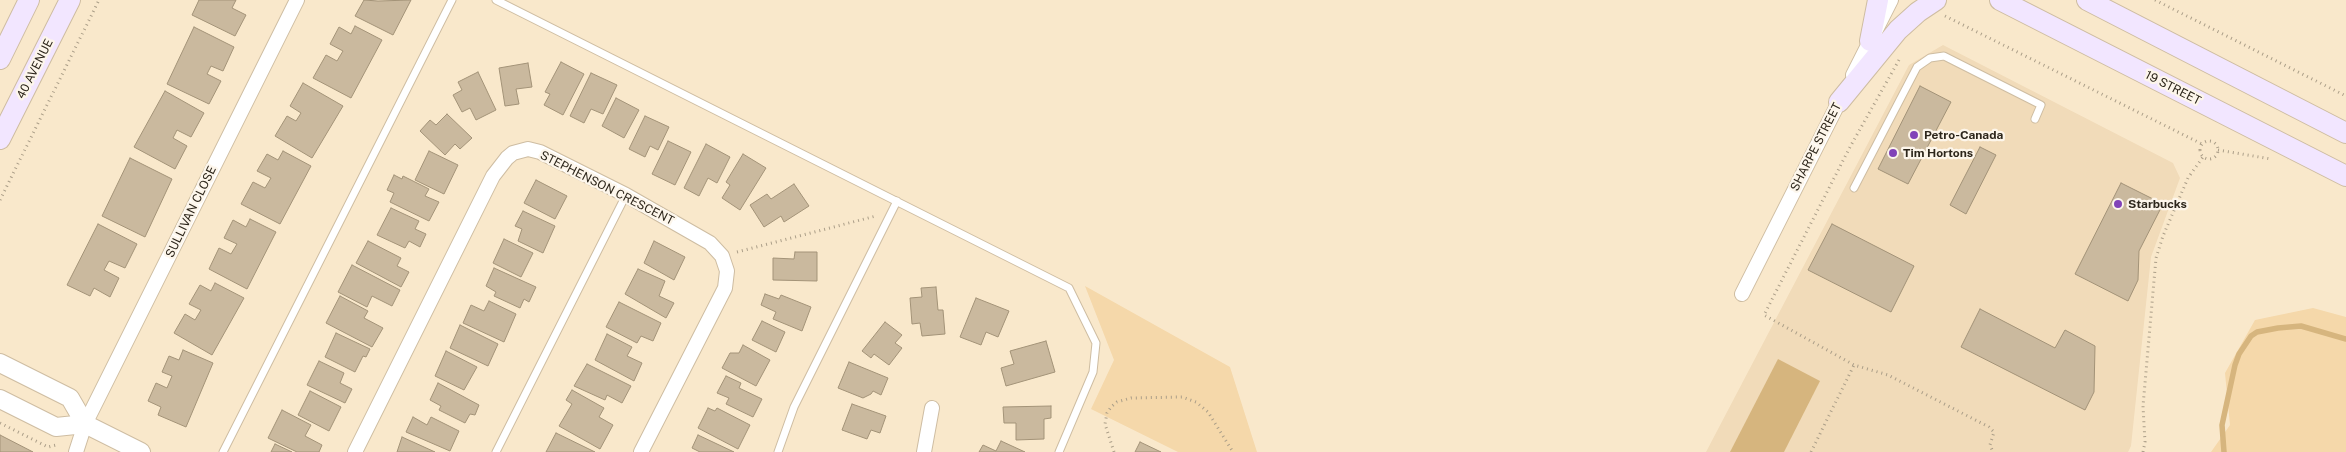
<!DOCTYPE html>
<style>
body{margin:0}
canvas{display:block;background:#f9e8cb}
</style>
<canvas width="2346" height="452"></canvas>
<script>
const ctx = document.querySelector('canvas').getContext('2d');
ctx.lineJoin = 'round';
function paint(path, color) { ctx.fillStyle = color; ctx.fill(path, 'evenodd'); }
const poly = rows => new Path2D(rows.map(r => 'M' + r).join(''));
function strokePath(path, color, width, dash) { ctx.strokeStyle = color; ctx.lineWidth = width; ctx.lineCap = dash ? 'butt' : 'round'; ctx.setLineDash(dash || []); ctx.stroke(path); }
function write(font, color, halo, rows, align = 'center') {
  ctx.font = font + ' "Public Sans",sans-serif'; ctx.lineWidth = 4.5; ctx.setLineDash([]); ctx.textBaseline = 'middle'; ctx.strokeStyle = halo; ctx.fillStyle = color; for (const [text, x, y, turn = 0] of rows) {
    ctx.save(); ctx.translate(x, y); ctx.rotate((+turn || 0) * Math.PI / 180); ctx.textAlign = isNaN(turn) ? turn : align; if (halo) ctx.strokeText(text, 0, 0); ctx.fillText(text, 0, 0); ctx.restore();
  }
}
paint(poly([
 [1943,45,2173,163,2180,178,2151,257,2131,446,2128,452,1706,452,1909,65]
]), '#f1dbb9');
paint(poly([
 [1085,286,1230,367,1257,452,1178,452,1091,409,1114,360],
 [2313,308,2346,317,2346,452,2211,452,2230,425,2225,373,2255,320]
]), '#f5d8aa');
paint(poly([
 [1778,359,1820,381,1784,452,1730,452]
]), '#d6b57e');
strokePath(poly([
 [2224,452,2222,425,2235,365,2239,354,2251,336,2257,332,2278,328,2301,326,2346,339]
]), '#d6b57e', 5.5);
const building = poly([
 [199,0,236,0,232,8,246,15,235,36,192,15,199,0],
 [364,0,378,1,411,0,393,35,355,16,364,0],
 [355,26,382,40,351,98,313,78,326,55,337,61,343,51,330,44,339,27,351,34,355,26],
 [194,27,234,47,223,71,211,66,207,74,221,81,209,104,167,84,194,27],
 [561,62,584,74,563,115,544,105,550,94,545,92,561,62],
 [528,63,532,87,516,89,519,104,505,106,499,68,528,63],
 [478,72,496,110,476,120,470,108,462,112,453,95,462,90,458,82,478,72],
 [591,73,617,85,603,114,591,109,584,123,570,116,591,73],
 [303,83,343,106,312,158,275,136,287,116,296,121,301,113,290,106,303,83],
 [1920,86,1951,102,1908,184,1878,169,1920,86],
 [165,91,204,113,191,137,177,130,173,138,187,146,175,169,134,147,165,91],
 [616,98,639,110,624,138,602,126,616,98],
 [447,114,472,138,460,149,455,144,445,155,420,131,430,120,436,125,447,114],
 [645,116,669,127,658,150,650,146,645,157,629,149,645,116],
 [668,141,691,152,675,185,652,174,668,141],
 [706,144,730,157,717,183,708,178,699,196,684,188,706,144],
 [1980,147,1996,155,1966,214,1950,205,1980,147],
 [283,151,311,166,280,224,241,204,253,182,265,188,271,178,257,171,267,154,278,160,283,151],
 [429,151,458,165,444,194,415,180,429,151],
 [743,154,766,168,740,210,722,198,730,185,726,182,743,154],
 [130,158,172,179,145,237,102,216,130,158],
 [394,175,402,179,403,176,429,189,425,196,439,202,429,221,390,202,394,193,387,190,394,175],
 [536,180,567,196,555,219,524,203,536,180],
 [2121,183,2163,204,2139,251,2138,280,2128,301,2075,274,2121,183],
 [794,184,809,206,784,222,781,216,764,227,750,205,767,194,771,199,794,184],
 [391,208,419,221,415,229,426,234,420,247,409,241,405,248,377,235,391,208],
 [523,211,555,226,543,253,518,241,522,229,515,226,523,211],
 [250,219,276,232,247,289,209,269,219,248,231,254,237,244,224,238,233,220,246,227,250,219],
 [98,224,137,244,125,268,109,261,104,270,119,278,110,297,94,288,90,296,67,285,98,224],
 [1832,224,1914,266,1891,312,1808,270,1832,224],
 [504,239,533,253,521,277,493,263,504,239],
 [368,241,401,258,397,266,409,272,401,287,356,263,368,241],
 [654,241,685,257,674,280,644,263,654,241],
 [795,252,817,252,817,281,773,280,773,258,794,259,795,252],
 [352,265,400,290,392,306,372,296,367,307,338,292,352,265],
 [494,268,536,287,529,302,524,299,520,308,494,296,496,292,486,286,494,268],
 [638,269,665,281,659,296,674,303,666,318,625,294,638,269],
 [215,283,244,298,212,355,174,333,185,314,195,320,201,310,189,304,200,285,211,291,215,283],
 [936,287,938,310,943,310,945,334,922,336,920,323,912,324,910,298,922,297,921,288,936,287],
 [765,294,779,299,781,295,811,307,802,331,773,319,776,312,761,305,765,294],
 [340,296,368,311,364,318,383,328,372,347,326,323,340,296],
 [976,298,1009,311,998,337,986,332,981,345,960,337,976,298],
 [489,301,516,314,504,342,463,323,471,305,484,311,489,301],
 [619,302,661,323,653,341,641,336,637,343,606,327,619,302],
 [1980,309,2055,348,2065,330,2095,346,2094,392,2085,410,1961,347,1980,309],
 [762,321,785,332,776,352,752,340,762,321],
 [885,322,902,335,895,343,902,348,889,365,874,354,871,358,862,351,885,322],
 [460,325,498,344,488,366,450,348,460,325],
 [336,333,370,349,366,357,363,356,355,372,325,357,336,333],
 [607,334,632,347,627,356,642,363,634,381,595,360,607,334],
 [1046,341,1055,372,1006,386,1001,368,1014,364,1010,351,1046,341],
 [743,345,770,360,756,386,722,368,730,353,739,353,743,345],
 [183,350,213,363,186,427,158,415,161,407,148,401,156,383,167,388,172,376,162,372,169,356,179,360,183,350],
 [446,351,477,367,464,390,435,376,446,351],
 [319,361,344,373,340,383,352,389,345,403,307,385,319,361],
 [849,362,888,378,881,395,873,391,871,394,863,398,838,388,849,362],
 [587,364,631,386,622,403,607,395,605,400,574,386,587,364],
 [726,376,741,383,739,388,762,399,753,417,726,404,729,398,717,393,726,376],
 [438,383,479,405,475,415,470,414,465,423,439,410,441,406,430,400,438,383],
 [572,390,604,408,599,417,613,425,600,449,559,426,572,404,566,400,572,390],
 [310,391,341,407,329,431,298,415,310,391],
 [852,404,886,416,880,433,871,430,867,439,842,430,852,404],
 [1051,406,1051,418,1044,419,1044,439,1016,440,1016,423,1004,423,1003,407,1051,406],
 [708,408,715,411,717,408,750,425,738,449,698,428,708,408],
 [282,410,311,425,305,436,322,445,319,452,297,452,268,438,282,410],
 [413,417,427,425,431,417,459,431,450,451,406,432,413,417],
 [556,433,595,452,546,452,556,433],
 [0,435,33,452,0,452,0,435],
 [698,435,734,452,700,452,692,448,698,435],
 [402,437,435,452,397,452,402,437],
 [1001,441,1025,452,979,452,983,445,996,451,1001,441],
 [1140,442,1161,452,1135,452,1140,442],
 [275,444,292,452,271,452,275,444]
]);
paint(building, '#cab99e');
strokePath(building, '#a39378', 1);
const service = poly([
 [496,0,1069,288,1096,343,1093,372,1059,452],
 [1854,188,1917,67,1930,58,1944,56,2041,105,2035,119],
 [223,452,452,0],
 [496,452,626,195],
 [778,452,794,407,897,201]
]);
const minor = poly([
 [1853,75,1891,0],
 [1742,294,1843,94],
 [76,452,85,424,297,0],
 [355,452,493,176,507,158,513,153,528,149,540,152,626,195,710,243,722,256,727,271,725,288,641,452],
 [924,452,932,408]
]);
const tertiary = poly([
 [0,363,70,398,85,424],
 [0,399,56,427,85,424,141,452]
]);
const secondary = poly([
 [2000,0,2346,176],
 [2087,0,2346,133],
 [1870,41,1878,0],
 [0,59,29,0],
 [1839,102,1898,30,1918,12,1936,0],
 [0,139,70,0]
]);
strokePath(service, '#cebda2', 9);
strokePath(minor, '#cebda2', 16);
strokePath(tertiary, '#cebda2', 20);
strokePath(secondary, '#cebda2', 22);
strokePath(poly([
 [2155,0,2346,96],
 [1945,16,2202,144],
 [1899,60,1850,147,1764,315,1854,365,1888,375,1989,427,1994,432,1990,445,1993,452],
 '2200 150a9 9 0 1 1 18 0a9 9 0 1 1-18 0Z',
 [2218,150,2271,159],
 [0,200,99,0],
 [737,252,876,216],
 [0,423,48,447,56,445],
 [1114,452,1105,424,1107,413,1111,407,1117,402,1131,398,1182,397,1196,402,1208,412,1233,452],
 [1811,452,1854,365],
 [2143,452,2145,442,2143,406,2156,258,2163,236,2188,178,2203,157]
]), '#ab9e88', 3, [1, 4]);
strokePath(service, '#fff', 7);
strokePath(minor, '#fff', 14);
strokePath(tertiary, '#fff', 18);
strokePath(secondary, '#f2e6ff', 20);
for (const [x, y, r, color] of [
 [1914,135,5,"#8143b8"],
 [1893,153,5,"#8143b8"],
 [2118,204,5,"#8143b8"]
]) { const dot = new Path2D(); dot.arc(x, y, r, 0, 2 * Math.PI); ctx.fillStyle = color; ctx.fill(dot); strokePath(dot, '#fdf6eb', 2); }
write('12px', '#2d261b', '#fdf6eb', [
 ["40 AVENUE",35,69,-63],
 ["19 STREET",2173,88,27],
 ["SHARPE STREET",1816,147,-63],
 ["STEPHENSON CRESCENT",607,188,27],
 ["SULLIVAN CLOSE",191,212,-64]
]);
write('bold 12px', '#2d261b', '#fdf6eb', [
 ["Petro-Canada",1924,135],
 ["Tim Hortons",1903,153],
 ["Starbucks",2128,204]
], 'left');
</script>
